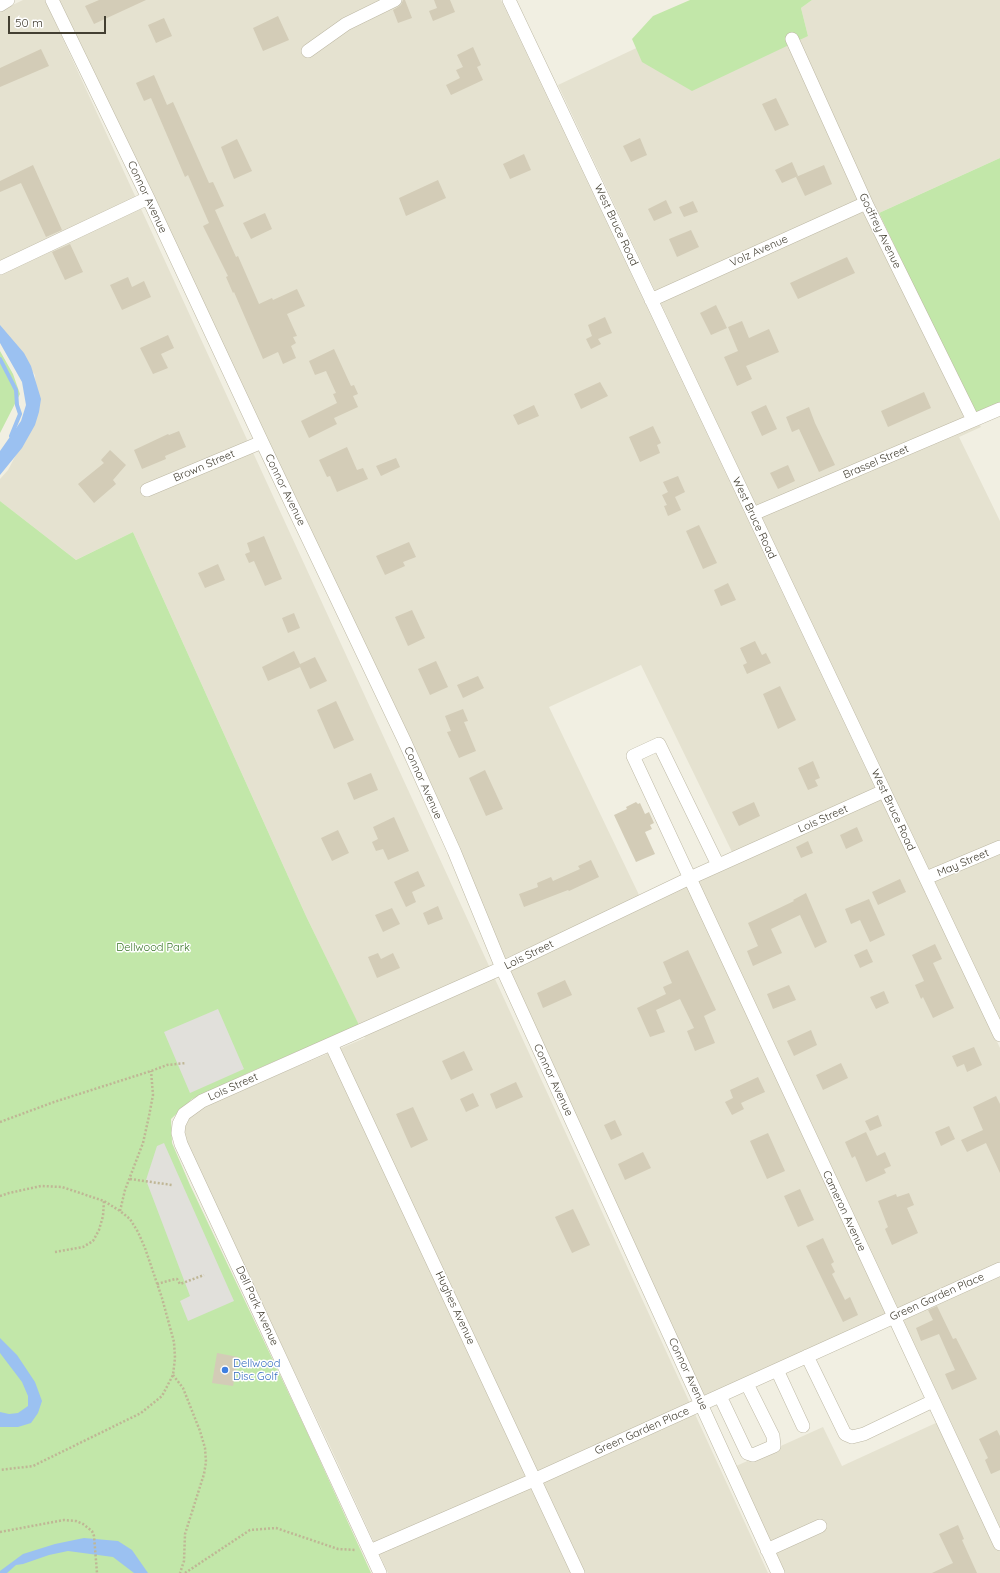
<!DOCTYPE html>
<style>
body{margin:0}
#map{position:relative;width:1000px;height:1573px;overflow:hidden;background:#f1efe2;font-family:Quicksand,sans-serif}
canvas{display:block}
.scale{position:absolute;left:8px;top:16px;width:98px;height:18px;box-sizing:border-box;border:2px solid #433f32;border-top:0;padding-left:5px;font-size:12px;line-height:14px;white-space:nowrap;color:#433f32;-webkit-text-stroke:3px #fff;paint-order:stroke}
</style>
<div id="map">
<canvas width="1000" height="1573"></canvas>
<div class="scale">50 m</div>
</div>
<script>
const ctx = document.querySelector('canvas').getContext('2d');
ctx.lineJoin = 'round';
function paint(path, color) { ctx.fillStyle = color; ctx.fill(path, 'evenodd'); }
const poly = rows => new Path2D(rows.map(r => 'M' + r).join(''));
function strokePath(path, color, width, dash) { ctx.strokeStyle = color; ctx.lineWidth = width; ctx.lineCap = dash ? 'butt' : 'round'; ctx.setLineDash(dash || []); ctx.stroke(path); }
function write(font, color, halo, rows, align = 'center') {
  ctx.font = font + ' Quicksand,sans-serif'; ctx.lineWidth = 3; ctx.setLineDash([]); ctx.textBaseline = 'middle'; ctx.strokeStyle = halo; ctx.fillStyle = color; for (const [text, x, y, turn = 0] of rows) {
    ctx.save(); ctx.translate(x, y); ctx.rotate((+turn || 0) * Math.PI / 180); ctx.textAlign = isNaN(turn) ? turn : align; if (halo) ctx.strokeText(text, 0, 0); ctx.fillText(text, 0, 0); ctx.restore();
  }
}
paint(poly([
 [23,0,45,0,768,1573,388,1573,329,1444,194,1162,185,1142,185,1126,194,1111,208,1104,365,1038,306,916,133,532,76,560,0,501,0,479,8,470,37,415,35,375,0,327,0,11],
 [59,0,501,0,875,788,733,854,641,665,549,707,640,897,504,959],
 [738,0,808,36,801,8,812,0,1000,0,1000,158,879,213,981,427,959,437,1000,521,1000,1023,558,85],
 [879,794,1000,1048,1000,1265,703,1398,507,969],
 [1000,1276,1000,1573,782,1573,734,1467,823,1427,842,1466,938,1422,892,1323]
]), '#e5e2d0');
paint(poly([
 [690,0,812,0,801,8,808,36,692,91,642,62,632,39,653,16],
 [1000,158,1000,402,974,413,879,213],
 [0,351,13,374,20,394,0,433],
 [0,501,76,560,133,532,306,916,359,1025,250,1072,192,1099,171,1119,172,1143,190,1185,307,1432,371,1573,0,1573]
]), '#c2e7a9');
paint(poly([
 [218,1009,244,1069,190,1093,164,1032],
 [164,1143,234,1301,188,1321,180,1301,190,1296,146,1180,157,1146]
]), '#e1e0db');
paint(poly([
 [0,325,24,353,31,366,41,399,39,412,35,425,22,448,0,475,0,451,21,421,26,405,22,382,0,343],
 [0,1338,17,1355,35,1382,42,1401,38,1413,31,1423,18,1427,0,1427,0,1412,9,1414,18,1413,28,1406,28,1396,22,1382,0,1353],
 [84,1538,118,1541,132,1550,148,1573,134,1573,113,1557,68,1551,49,1555,23,1564,16,1565,7,1573,0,1573,0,1571,23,1554,55,1544]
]), '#9bc1f1');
strokePath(poly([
 [0,359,16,390,17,405,20,414,11,436]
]), '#9bc1f1', 4);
paint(poly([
 [99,0,146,0,94,24,85,6],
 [403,0,405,0,412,18,398,23,393,10,401,5],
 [434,0,450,0,455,12,433,21,429,11,437,8],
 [278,16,289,40,263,51,253,28],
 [164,18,172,36,156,43,148,25],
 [473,47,481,65,477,67,483,80,451,95,446,85,460,78,456,70,463,67,457,55],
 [41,49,49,66,0,87,0,68],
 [154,75,167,105,173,102,209,183,213,182,224,206,215,210,236,257,238,256,259,304,272,298,273,300,297,289,305,306,287,314,297,336,293,337,296,343,291,346,296,358,283,364,278,352,263,359,234,292,233,293,226,277,228,276,203,226,209,223,188,175,185,177,151,98,144,101,136,83],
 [776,98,789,125,775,131,762,104],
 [640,138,647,155,631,162,623,146],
 [237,139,252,171,234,179,221,147],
 [524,154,531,170,510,179,503,164],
 [792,162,798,176,782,183,775,170],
 [33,165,62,230,46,237,21,183,0,192,0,181],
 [824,165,832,184,805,196,796,177],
 [438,180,446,198,406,216,399,198],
 [666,200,672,213,654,221,648,209],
 [693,201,698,212,684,217,679,207],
 [265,213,272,229,251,239,243,223],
 [691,230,699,247,677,257,669,239],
 [70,244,83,272,65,280,52,252],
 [847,257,855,273,798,299,790,283],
 [128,277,132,287,144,281,151,297,122,310,110,285],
 [716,305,727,328,711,335,700,313],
 [605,317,612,333,598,339,601,344,591,349,586,339,592,336,588,325],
 [742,321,749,338,769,329,779,352,746,366,752,379,737,386,724,357,738,351,728,327],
 [168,335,174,348,161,354,168,368,153,374,140,348],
 [334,349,351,386,354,385,358,394,353,396,358,407,334,418,337,424,309,438,301,421,337,403,333,394,336,393,326,371,315,375,309,361],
 [600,382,608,396,581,409,574,394],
 [924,392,931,408,888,427,881,411],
 [534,405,539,416,518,425,513,415],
 [766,405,777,429,762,436,751,412],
 [809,407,815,423,835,465,819,472,799,429,792,432,786,417],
 [653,426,661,443,657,445,660,453,640,462,629,437],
 [179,431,186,447,165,456,166,459,142,469,134,450,168,434,169,435],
 [347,447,357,470,363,468,368,479,337,492,330,476,327,477,319,460],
 [110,450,126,465,113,480,116,484,94,503,78,484,104,463,101,460],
 [396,458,400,467,381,476,376,466],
 [788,465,795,481,778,489,770,473],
 [678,476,685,492,675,497,681,510,668,516,664,506,667,505,662,495,668,492,663,482],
 [699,525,717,563,703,569,686,531],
 [264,536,282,579,265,586,254,561,249,563,245,554,250,552,247,543],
 [409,542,416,557,403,562,405,566,385,575,376,556],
 [218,564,225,580,205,588,198,573],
 [728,583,736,600,721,606,714,590],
 [412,610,425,638,408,646,395,617],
 [294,613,300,628,288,633,282,618],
 [755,641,762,655,766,653,771,663,747,674,743,665,747,663,740,648],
 [294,651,300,664,315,657,327,681,310,689,300,667,268,681,262,667],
 [436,661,448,687,430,695,418,669],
 [478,676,484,688,463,698,457,685],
 [780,686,796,720,778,729,763,694],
 [336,701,354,740,334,749,317,710],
 [463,709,468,721,464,722,476,751,459,758,447,732,451,731,445,716],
 [813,761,820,778,815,780,818,786,808,790,798,768],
 [485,770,503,809,486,816,469,778],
 [371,773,378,790,354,800,347,783],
 [636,802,638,804,640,803,645,814,649,812,654,823,650,825,652,829,645,832,655,854,636,862,614,815,627,809,626,807],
 [754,802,760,816,739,826,732,812],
 [394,817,409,851,388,860,383,849,376,851,372,842,378,839,373,827],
 [857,827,863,841,846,849,840,835],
 [338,830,349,853,332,861,321,838],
 [808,841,813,853,801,858,796,847],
 [591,860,599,877,569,891,568,890,524,907,519,894,538,887,537,883,551,877,553,881,580,869,578,866],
 [418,871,425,886,412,892,416,902,406,907,394,882],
 [900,879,906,892,878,905,872,892],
 [806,893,827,942,815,948,800,915,771,929,782,953,753,966,747,951,758,946,748,923,794,901,793,900],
 [869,899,885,935,870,942,860,920,851,924,845,909],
 [438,906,443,919,428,925,423,913],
 [392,908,400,924,383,932,375,915],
 [935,944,942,959,933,963,954,1008,933,1018,923,997,921,999,915,985,924,981,912,955],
 [867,949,873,962,860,968,854,955],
 [688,950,716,1010,704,1016,715,1043,695,1051,687,1031,694,1028,680,999,656,1010,665,1032,650,1037,637,1008,666,994,663,987,672,983,663,962],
 [378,953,381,959,393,953,400,968,377,978,368,957],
 [565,980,572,995,543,1008,537,993],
 [789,985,796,1000,773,1009,767,994],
 [884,991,889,1003,876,1009,870,997],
 [811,1030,817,1045,794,1056,787,1041],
 [974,1047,982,1065,967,1072,964,1064,957,1067,952,1056],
 [464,1051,473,1070,451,1080,442,1061],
 [841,1063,848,1078,823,1090,816,1075],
 [758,1077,765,1092,741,1103,744,1109,732,1115,725,1102,733,1098,730,1090],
 [516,1082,523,1097,496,1109,490,1094],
 [473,1093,479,1106,466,1112,460,1099],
 [996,1096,1000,1104,1000,1173,986,1143,967,1152,961,1140,983,1130,973,1107],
 [413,1107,428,1140,411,1148,396,1114],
 [878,1115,882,1126,870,1131,865,1121],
 [615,1120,622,1135,611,1140,604,1125],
 [949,1126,955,1139,941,1146,935,1132],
 [866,1132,877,1156,885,1152,891,1166,884,1169,886,1173,866,1182,855,1156,852,1158,845,1142],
 [768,1133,785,1171,767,1179,750,1141],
 [643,1152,651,1168,625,1180,618,1164],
 [800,1189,814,1220,798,1227,784,1196],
 [909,1193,914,1205,907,1208,918,1233,892,1245,885,1229,888,1227,878,1201,896,1194,897,1197],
 [573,1209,590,1245,572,1253,555,1217],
 [823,1238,834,1262,831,1264,835,1272,832,1274,845,1300,850,1297,858,1315,843,1322,806,1246],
 [937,1306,953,1339,956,1338,977,1379,952,1390,945,1374,955,1370,939,1334,921,1341,916,1328,933,1320,928,1310],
 [217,1353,238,1357,233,1386,212,1383],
 [997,1430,1000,1436,1000,1470,991,1474,985,1460,988,1458,979,1439],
 [958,1525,964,1539,962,1540,977,1573,932,1573,953,1563,939,1534]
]), '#d3ccb7');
const minor = poly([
 [52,0,148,198,262,442,404,740,454,851,502,968,778,1573],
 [509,0,1000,1035],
 [0,5,8,0],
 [792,39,866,203,973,420],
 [308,51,346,24,395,0],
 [0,268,148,198],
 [651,300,866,203],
 [147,490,262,442],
 [753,514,1000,409],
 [718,865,659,744,633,756,1000,1544],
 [926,878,1000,847],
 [331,1044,578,1573],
 [807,1356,845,1434,852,1437,864,1434,933,1401],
 [777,1370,803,1426],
 [720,1396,747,1453,753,1455,774,1446,773,1436,747,1384],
 [767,1550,820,1526],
 [370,1551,536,1479,1000,1269],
 [380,1573,181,1144,178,1133,179,1124,184,1114,202,1101,502,968,690,878,884,791]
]);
strokePath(minor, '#bdb8a4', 14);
strokePath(poly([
 [0,1122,54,1102,151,1071,167,1065,186,1063],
 [130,1179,172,1185],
 [0,1196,9,1193,41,1186,62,1187,104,1201,120,1211,130,1219,138,1232,145,1248,162,1298,174,1342,175,1358,173,1375,162,1396,141,1413,33,1466,0,1470],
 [120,1211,125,1190,143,1143,149,1116,153,1095,151,1071],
 [55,1252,83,1247,93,1241,99,1230,103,1216,104,1201],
 [157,1284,175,1279,177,1279,180,1284,204,1275],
 [173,1375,183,1388,200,1431,205,1448,206,1462,204,1474,185,1534,184,1561,180,1573],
 [0,1532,64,1520,76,1521,83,1524,92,1531,94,1536,97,1573],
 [185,1573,250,1530,276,1528,338,1549,356,1550]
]), '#bfb695', 2.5, [2, 2]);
strokePath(minor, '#fff', 13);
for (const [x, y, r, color] of [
 [225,1370,4,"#3f7fe0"]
]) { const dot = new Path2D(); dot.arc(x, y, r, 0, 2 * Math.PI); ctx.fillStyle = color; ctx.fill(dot); strokePath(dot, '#fff', 1.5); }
write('11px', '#433f32', '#fff', [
 ["Connor Avenue",147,197,65],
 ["West Bruce Road",616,225,65],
 ["Godfrey Avenue",880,231,64],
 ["Volz Avenue",759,251,-24],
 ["Brassel Street",876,462,-23],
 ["Brown Street",204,466,-23],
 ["Connor Avenue",285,490,64],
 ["West Bruce Road",754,518,65],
 ["Connor Avenue",423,783,66],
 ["West Bruce Road",893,810,65],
 ["Lois Street",823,819,-24],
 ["May Street",963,863,-23],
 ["Lois Street",529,955,-26],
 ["Connor Avenue",553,1080,65],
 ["Lois Street",233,1087,-24],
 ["Cameron Avenue",844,1211,65],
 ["Green Garden Place",937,1297,-24],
 ["Dell Park Avenue",257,1306,65],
 ["Hughes Avenue",455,1308,65],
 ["Connor Avenue",688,1374,65],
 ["Green Garden Place",642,1431,-24]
]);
write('11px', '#387426', '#fff', [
 ["Dellwood Park",153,948]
]);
write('11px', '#366cbe', '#fff', [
 ["Dellwood",233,1364],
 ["Disc Golf",233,1377]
], 'left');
</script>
